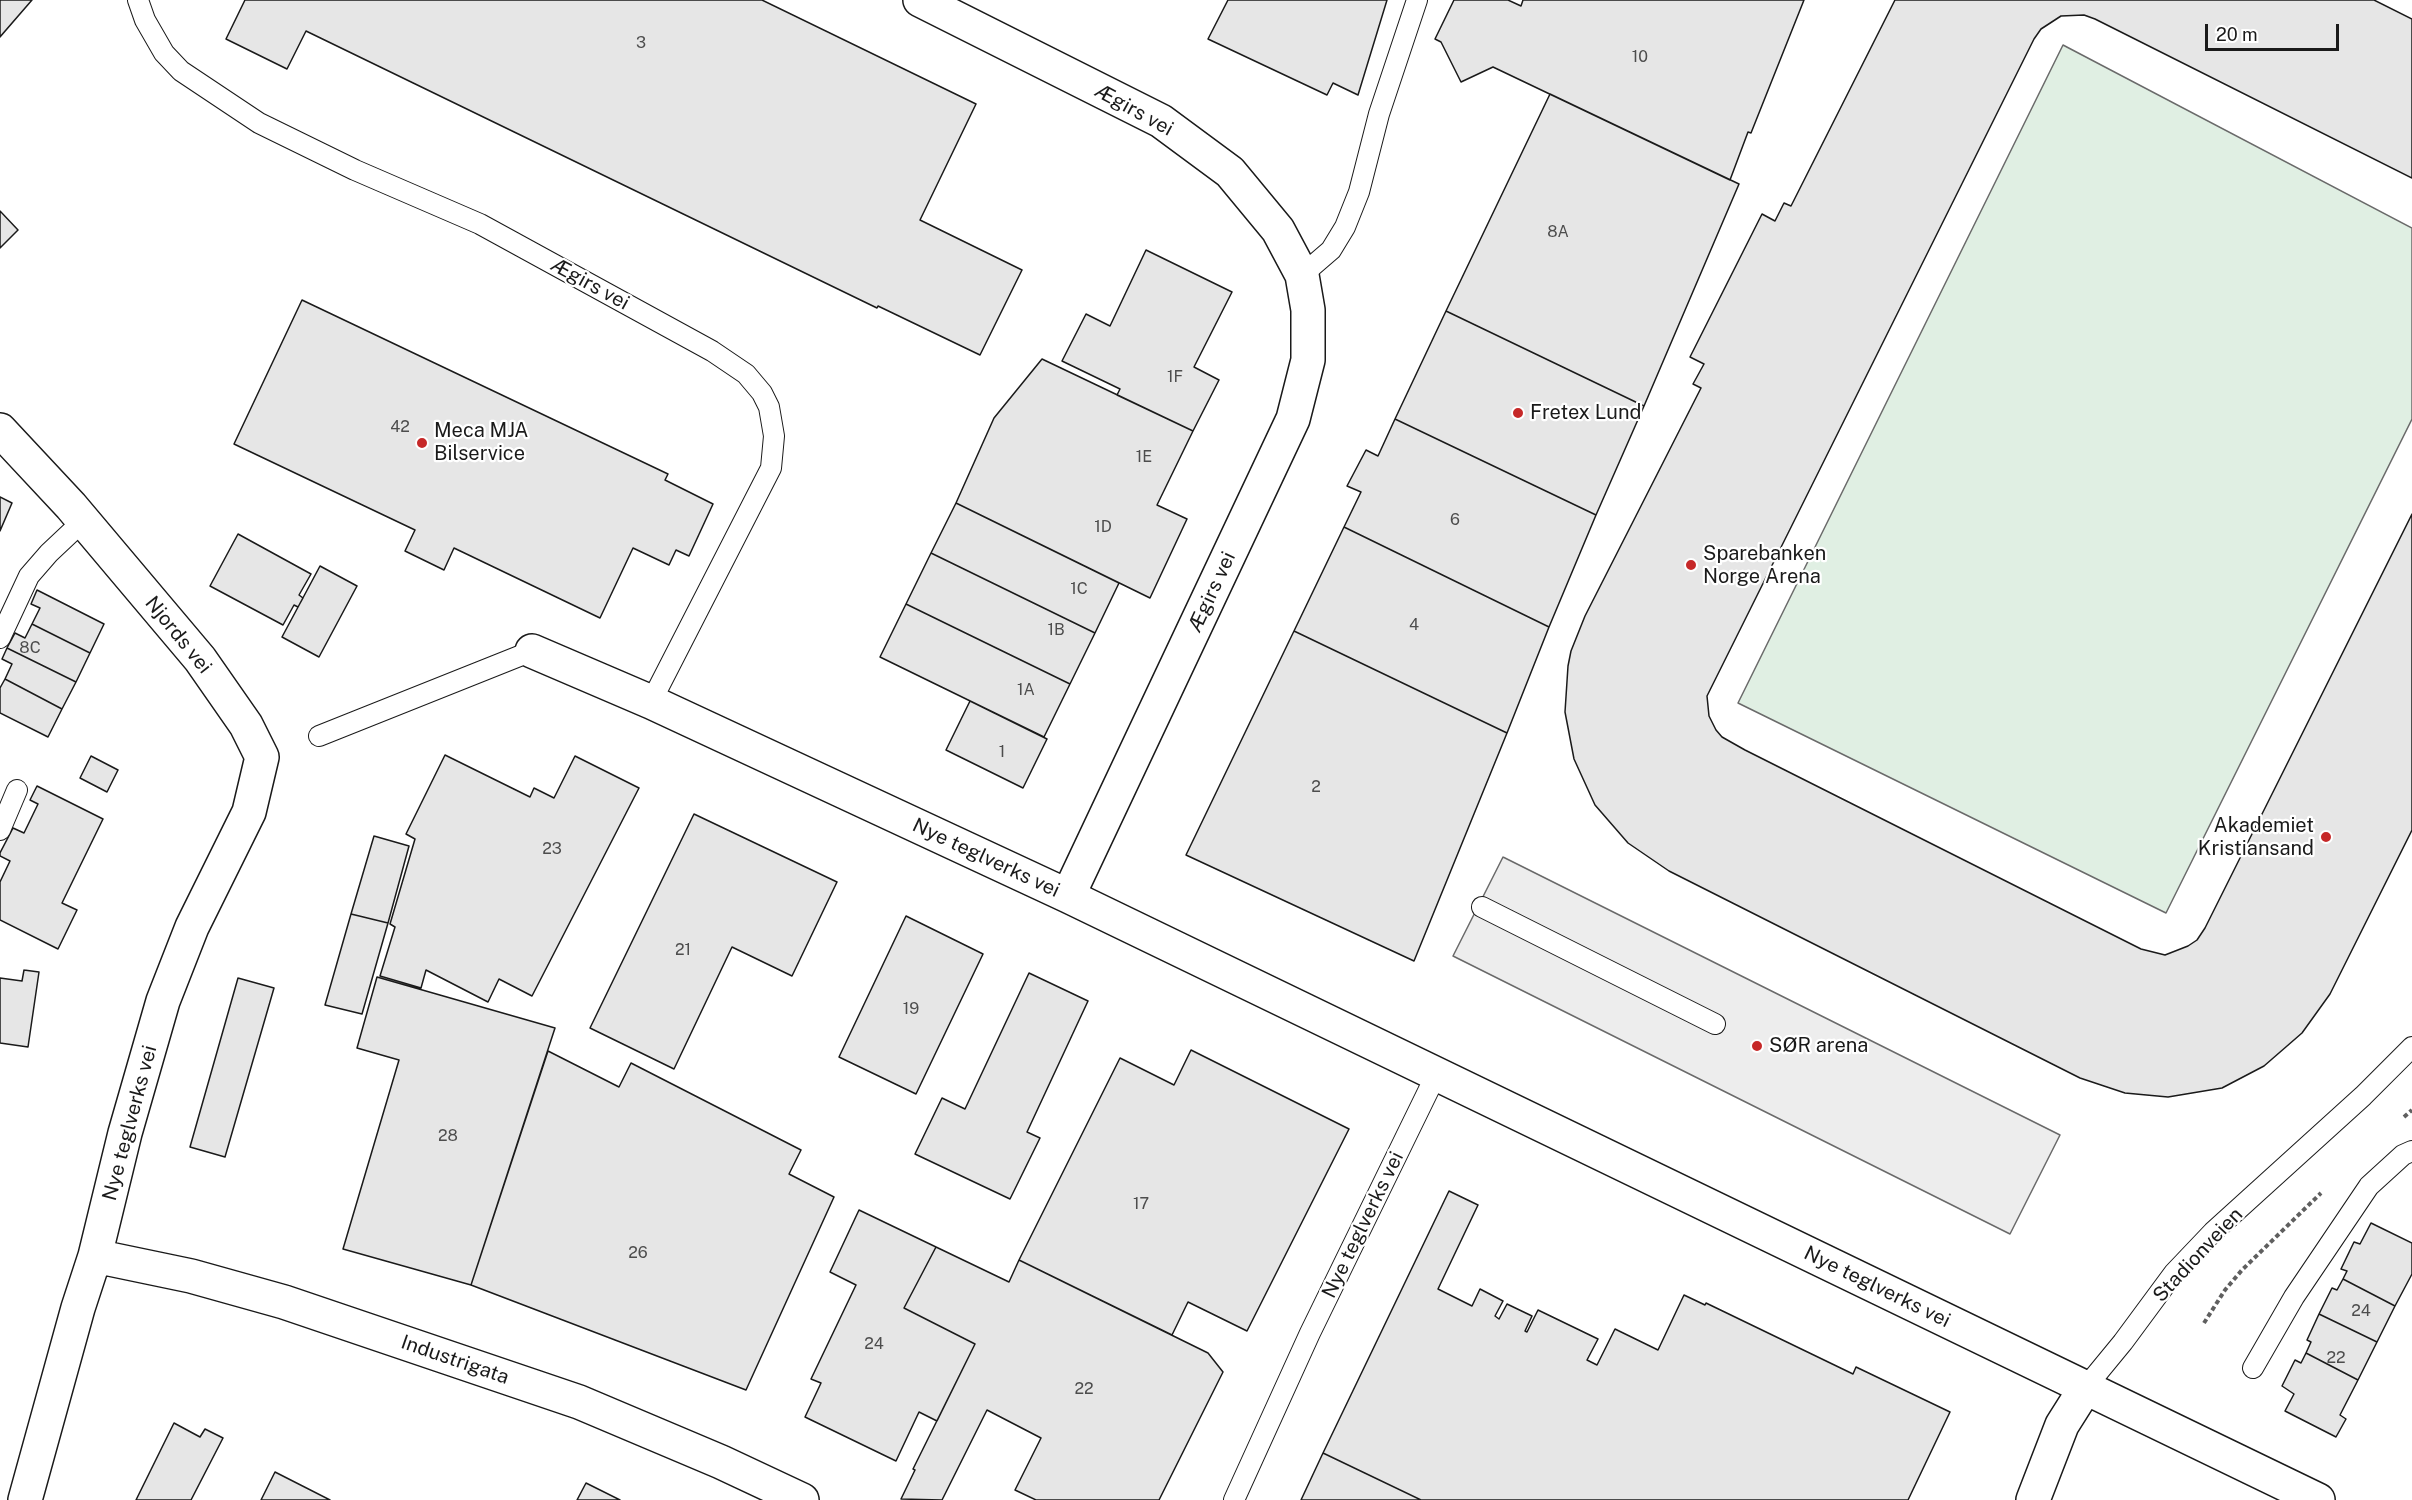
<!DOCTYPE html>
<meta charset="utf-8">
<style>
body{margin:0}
#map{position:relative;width:2412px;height:1500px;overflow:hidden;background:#fff;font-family:"Public Sans",sans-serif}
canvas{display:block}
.scale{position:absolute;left:2205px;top:24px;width:134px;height:27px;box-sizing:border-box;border:3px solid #1a1a1a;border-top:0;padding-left:8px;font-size:18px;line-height:21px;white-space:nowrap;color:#1a1a1a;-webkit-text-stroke:4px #fff;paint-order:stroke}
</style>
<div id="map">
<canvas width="2412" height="1500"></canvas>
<div class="scale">20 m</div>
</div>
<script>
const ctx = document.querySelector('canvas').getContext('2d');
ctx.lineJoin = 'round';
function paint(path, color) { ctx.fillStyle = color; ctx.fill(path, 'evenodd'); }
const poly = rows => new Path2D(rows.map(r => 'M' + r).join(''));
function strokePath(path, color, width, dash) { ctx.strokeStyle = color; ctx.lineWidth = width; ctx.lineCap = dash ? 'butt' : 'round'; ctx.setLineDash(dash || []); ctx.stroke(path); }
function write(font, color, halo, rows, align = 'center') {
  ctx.font = font + ' "Public Sans",sans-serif'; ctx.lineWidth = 4.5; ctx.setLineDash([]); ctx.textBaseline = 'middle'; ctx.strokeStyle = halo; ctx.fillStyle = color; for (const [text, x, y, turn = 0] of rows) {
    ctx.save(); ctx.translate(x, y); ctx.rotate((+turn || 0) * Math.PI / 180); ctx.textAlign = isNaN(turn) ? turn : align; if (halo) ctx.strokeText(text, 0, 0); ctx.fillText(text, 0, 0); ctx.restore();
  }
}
const green = poly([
 [2063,45,2412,228,2412,419,2166,913,1738,703,2063,45]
]);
paint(green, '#e0efe3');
strokePath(green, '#6a6a6a', 1.5);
const parking = poly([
 [1503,857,2060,1135,2010,1234,1453,956,1503,857]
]);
paint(parking, '#ededed');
strokePath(parking, '#6a6a6a', 1.5);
const building = poly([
 [0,0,32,0,0,37,0,0],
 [245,0,762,0,976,104,920,220,1022,270,980,355,878,306,877,308,306,31,287,69,226,39,245,0],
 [1228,0,1387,0,1358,95,1333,83,1327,95,1208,39,1228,0],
 [1454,0,1508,0,1521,6,1523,0,1804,0,1751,133,1748,132,1730,180,1493,67,1461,82,1441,42,1435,39,1454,0],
 [1895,0,2374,0,2412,19,2412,178,2095,19,2084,15,2061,16,2041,29,2034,39,1707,696,1709,716,1716,730,1722,737,1745,750,2141,949,2165,955,2188,946,2197,940,2205,928,2412,514,2412,830,2330,994,2302,1033,2264,1066,2222,1088,2168,1097,2125,1093,2080,1078,1669,871,1628,843,1595,805,1574,759,1565,712,1568,666,1571,651,1585,616,1701,388,1693,384,1704,364,1690,357,1762,214,1775,221,1784,203,1791,206,1895,0],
 [1550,94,1739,184,1644,406,1446,311,1550,94],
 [0,211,18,230,0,248,0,211],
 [1146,250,1232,292,1194,367,1219,380,1193,431,1117,395,1120,389,1062,361,1086,314,1110,326,1146,250],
 [302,300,668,474,665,480,713,504,689,556,676,550,669,565,633,548,600,618,454,548,444,570,405,551,415,530,234,444,302,300],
 [1446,311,1644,406,1596,515,1395,419,1446,311],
 [1042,359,1193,431,1157,505,1187,519,1150,598,956,503,994,418,1042,359],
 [1395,419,1596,515,1549,627,1344,527,1361,492,1347,486,1366,450,1378,456,1395,419],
 [0,497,12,503,0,531,0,497],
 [956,503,1119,583,1095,633,931,553,956,503],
 [1344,527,1549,627,1507,733,1294,631,1344,527],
 [238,534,311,574,299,595,303,598,298,607,294,605,283,625,210,586,238,534],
 [931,553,1095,633,1070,684,906,604,931,553],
 [320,566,357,586,319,657,282,637,320,566],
 [37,590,104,624,90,653,32,624,40,608,31,604,37,590],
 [906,604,1070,684,1044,737,880,657,906,604],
 [32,624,90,653,76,682,7,648,15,633,25,638,32,624],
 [1294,631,1507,733,1414,961,1186,855,1294,631],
 [7,648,76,682,62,709,5,679,12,664,2,659,7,648],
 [5,679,62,709,48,737,0,713,0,688,5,679],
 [970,701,1047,739,1023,788,946,750,970,701],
 [445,755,530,797,534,788,554,798,575,756,639,788,532,996,499,979,488,1002,426,970,421,988,380,976,395,927,390,924,415,839,406,834,445,755],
 [91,756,118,770,107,792,80,778,91,756],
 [37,786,103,819,62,903,77,910,58,949,0,920,0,882,10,861,0,856,0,853,13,828,24,833,38,804,30,800,37,786],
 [694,814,837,882,792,976,732,947,674,1069,590,1028,694,814],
 [374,836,409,846,388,923,351,914,374,836],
 [351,914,388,923,362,1014,325,1005,351,914],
 [906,916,983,954,916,1094,839,1057,906,916],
 [24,970,39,972,28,1047,0,1043,0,978,22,981,24,970],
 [1029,973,1088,1001,1027,1132,1040,1138,1010,1199,915,1154,942,1098,965,1109,1029,973],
 [377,977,555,1028,471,1285,343,1249,399,1060,357,1048,377,977],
 [238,978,274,988,225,1157,190,1147,238,978],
 [1191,1050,1349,1129,1247,1331,1188,1302,1172,1335,1019,1260,1120,1058,1174,1085,1191,1050],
 [548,1051,619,1087,631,1063,801,1150,789,1174,834,1197,746,1390,471,1285,548,1051],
 [1449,1191,1478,1205,1438,1289,1472,1306,1480,1289,1503,1301,1495,1316,1499,1319,1507,1304,1532,1316,1525,1331,1527,1332,1538,1310,1598,1339,1587,1360,1597,1365,1615,1329,1658,1350,1684,1295,1705,1305,1706,1303,1853,1374,1856,1367,1950,1412,1908,1500,1421,1500,1323,1453,1449,1191],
 [859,1210,936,1247,904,1308,975,1344,937,1421,919,1412,896,1461,805,1417,821,1383,811,1379,856,1285,830,1272,859,1210],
 [2371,1223,2412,1243,2412,1274,2395,1306,2343,1279,2347,1271,2341,1269,2354,1242,2360,1244,2371,1223],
 [936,1247,1009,1282,1019,1260,1208,1353,1223,1372,1159,1500,1036,1500,1015,1490,1041,1438,987,1410,942,1500,901,1499,915,1470,913,1469,975,1344,904,1308,936,1247],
 [2343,1279,2395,1306,2377,1342,2319,1314,2332,1288,2337,1290,2343,1279],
 [2319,1314,2377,1342,2358,1380,2306,1353,2311,1342,2307,1340,2319,1314],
 [2306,1353,2358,1380,2340,1415,2346,1419,2336,1437,2285,1411,2294,1394,2282,1386,2295,1360,2301,1363,2306,1353],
 [174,1423,200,1437,205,1429,223,1438,191,1500,136,1500,174,1423],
 [1323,1453,1421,1500,1301,1500,1323,1453],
 [275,1472,330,1500,261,1500,275,1472],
 [586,1483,620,1500,577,1500,586,1483]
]);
paint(building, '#e6e6e6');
strokePath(building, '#1a1a1a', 1.5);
const lane = poly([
 [138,0,145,20,164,53,181,71,259,123,355,170,480,224,712,351,746,374,762,393,769,407,774,436,771,468,651,702],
 [1302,275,1331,250,1345,227,1359,192,1379,114,1417,0],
 [0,638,29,576,49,553,83,521],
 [319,736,532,651],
 [0,830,17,790],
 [1482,907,1715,1024],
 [2253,1368,2294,1297,2369,1186,2403,1155,2412,1151],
 [2086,1387,2123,1342,2174,1273,2213,1232,2363,1096,2412,1047],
 [1234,1500,1310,1333,1436,1075]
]);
const street = poly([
 [920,0,1161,121,1230,172,1278,230,1302,275,1308,310,1308,360,1293,419,1068,896],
 [0,430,71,506,200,659,246,725,262,757,249,812,192,927,163,1001,125,1133,95,1256,78,1308,25,1500],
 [532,651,651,702,1068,896,2318,1500],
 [95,1256,191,1276,284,1302,579,1402,721,1462,802,1500],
 [2033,1500,2062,1425,2086,1387]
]);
strokePath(lane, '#1a1a1a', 22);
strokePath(street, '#1a1a1a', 36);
strokePath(poly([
 [2404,1117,2412,1110],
 [2204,1323,2225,1290,2242,1270,2321,1193]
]), '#5f5f5f', 4, [4.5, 3]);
strokePath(lane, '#fff', 20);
strokePath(street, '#fff', 33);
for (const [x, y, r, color] of [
 [1518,413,6,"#c62828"],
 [422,443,6,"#c62828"],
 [1691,565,6,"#c62828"],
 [2326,837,6,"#c62828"],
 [1757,1046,6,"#c62828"]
]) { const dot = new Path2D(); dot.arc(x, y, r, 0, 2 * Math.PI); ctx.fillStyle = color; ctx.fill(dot); strokePath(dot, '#fff', 2); }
write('16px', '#4d4d4d', null, [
 ["3",641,43],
 ["10",1640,57],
 ["8A",1558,232],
 ["1F",1175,377],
 ["42",400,427],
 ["1E",1144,457],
 ["6",1455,520],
 ["1D",1103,527],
 ["1C",1079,589],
 ["4",1414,625],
 ["1B",1056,630],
 ["8C",30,648],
 ["1A",1026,690],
 ["1",1002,752],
 ["2",1316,787],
 ["23",552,849],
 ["21",683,950],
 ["19",911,1009],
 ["28",448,1136],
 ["17",1141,1204],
 ["26",638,1253],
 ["24",2361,1311],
 ["24",874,1344],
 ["22",2336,1358],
 ["22",1084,1389]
]);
write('20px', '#1a1a1a', '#fff', [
 ["Ægirs vei",1134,110,29],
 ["Ægirs vei",590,284,29],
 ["Ægirs vei",1212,592,-65],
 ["Njords vei",178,635,51],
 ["Nye teglverks vei",986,858,25],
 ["Nye teglverks vei",130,1123,-75],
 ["Nye teglverks vei",1363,1225,-64],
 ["Stadionveien",2198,1255,-47],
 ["Nye teglverks vei",1877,1287,26],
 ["Industrigata",455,1360,19]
]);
write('20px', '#1a1a1a', '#fff', [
 ["Fretex Lund",1530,413],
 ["Meca MJA",434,431],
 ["Bilservice",434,454],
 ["Sparebanken",1703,554],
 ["Norge Arena",1703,577],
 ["Akademiet",2314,826,"right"],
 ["Kristiansand",2314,849,"right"],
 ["SØR arena",1769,1046]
], 'left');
</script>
